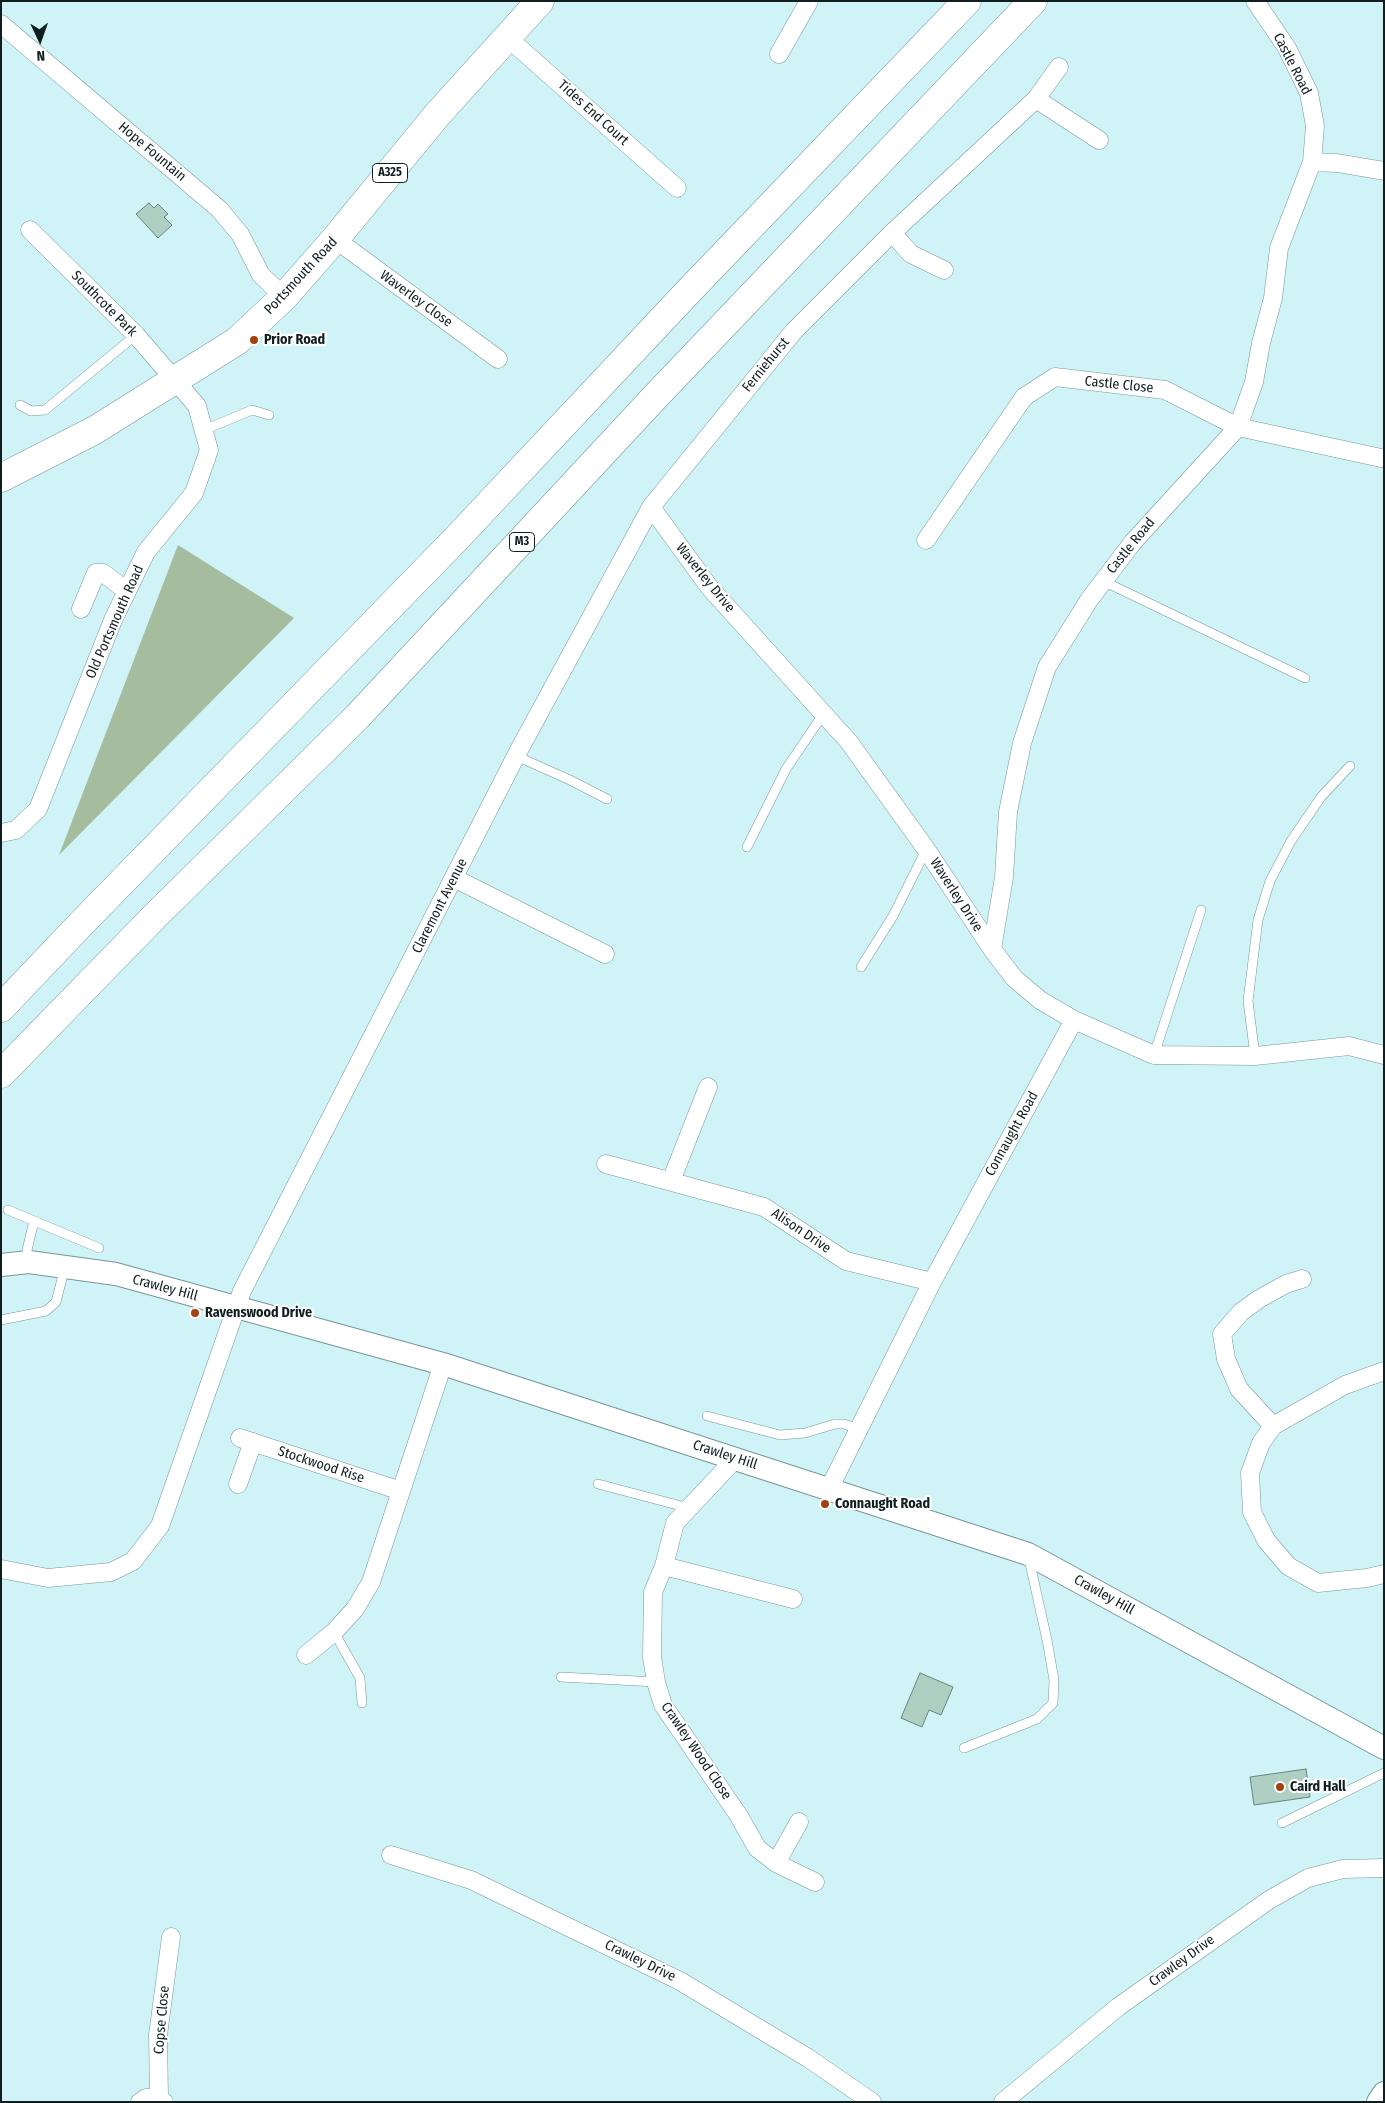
<!DOCTYPE html>
<style>
body{margin:0}
#map{position:relative;width:1385px;height:2103px;overflow:hidden;background:#cff3f7;font-family:"Fira Sans Condensed",sans-serif}
canvas{display:block}
.frame{position:absolute;inset:0;border:2px solid #111e20;pointer-events:none}
.north{position:absolute;left:15px;top:15px;width:50px;height:50px;-webkit-text-stroke:4px #fff;paint-order:stroke;rotate:177deg;font-size:14px;font-weight:700;line-height:20px;text-align:center;color:#111e20}
.north::after{content:'';display:block;margin:auto;width:18px;height:22px;background:#111e20;clip-path:polygon(50% 0,100% 100%,50% 72%,0 100%)}
</style>
<div id="map">
<canvas width="1385" height="2103"></canvas>
<div class="frame"></div>
<div class="north">N</div>
</div>
<script>
const ctx = document.querySelector('canvas').getContext('2d');
ctx.lineJoin = 'round';
function paint(path, color) { ctx.fillStyle = color; ctx.fill(path, 'evenodd'); }
const poly = rows => new Path2D(rows.map(r => 'M' + r).join(''));
function strokePath(path, color, width, dash) { ctx.strokeStyle = color; ctx.lineWidth = width; ctx.lineCap = dash ? 'butt' : 'round'; ctx.setLineDash(dash || []); ctx.stroke(path); }
function write(font, color, halo, rows, align = 'center') {
  ctx.font = font + ' "Fira Sans Condensed",sans-serif'; ctx.lineWidth = 4; ctx.setLineDash([]); ctx.textBaseline = 'middle'; ctx.strokeStyle = halo; ctx.fillStyle = color; for (const [text, x, y, turn = 0] of rows) {
    ctx.save(); ctx.translate(x, y); ctx.rotate((+turn || 0) * Math.PI / 180); ctx.textAlign = isNaN(turn) ? turn : align; if (halo) ctx.strokeText(text, 0, 0); ctx.fillText(text, 0, 0); ctx.restore();
  }
}
paint(poly([
 [178,545,294,618,59,855]
]), '#a5bd9e');
const building = poly([
 [149,203,154,208,158,204,168,214,164,217,172,225,158,238,136,214,149,203],
 [920,1673,953,1687,941,1715,929,1710,922,1727,901,1718,920,1673],
 [1306,1769,1310,1797,1254,1805,1250,1777,1306,1769]
]);
paint(building, '#afcfc3');
strokePath(building, '#67857b', 1);
const service = poly([
 [20,405,31,411,45,410,136,335],
 [204,430,252,410,269,415],
 [1103,581,1305,678],
 [516,756,570,780,607,799],
 [747,847,786,769,824,713],
 [861,967,893,916,926,850],
 [1154,1055,1201,910],
 [1255,1056,1248,1001,1258,920,1270,881,1291,841,1321,797,1350,766],
 [8,1210,99,1248],
 [29,1262,27,1250,34,1221],
 [1,1320,46,1311,56,1302,65,1267],
 [707,1416,780,1435,805,1433,835,1424,844,1424,859,1429],
 [598,1484,689,1508],
 [334,1632,360,1678,362,1703],
 [561,1677,656,1682],
 [964,1748,1037,1719,1053,1703,1054,1680,1047,1640,1029,1559],
 [1282,1823,1384,1773]
]);
const minor = poly([
 [1,24,219,209,240,234,261,275,284,297],
 [508,38,677,188],
 [779,54,809,1],
 [1036,99,1099,140],
 [1312,162,1337,163,1384,171],
 [892,233,911,254,944,270],
 [335,239,498,359],
 [651,507,710,588,849,742,926,849,992,949,1014,978,1040,1000,1074,1020,1154,1055,1255,1056,1349,1046,1384,1055],
 [926,540,1024,397,1055,377,1165,390,1238,427,1381,458],
 [81,609,96,573,103,573,127,591],
 [1,833,16,830,38,809,113,620,127,591,146,552,194,493,209,450,197,406,136,335,30,230],
 [454,878,605,954],
 [992,949,1004,877,1008,812,1022,743,1047,667,1089,600,1133,542,1238,427,1254,382,1261,343,1273,298,1279,248,1312,162,1315,126,1309,93,1287,48,1255,1],
 [606,1164,764,1207,846,1261,932,1282],
 [671,1181,708,1087],
 [1384,1371,1345,1385,1273,1426,1261,1443,1250,1473,1252,1512,1266,1540,1288,1566,1318,1583,1367,1578,1384,1574],
 [1273,1426,1239,1389,1226,1359,1222,1334,1241,1312,1259,1299,1286,1284,1302,1279],
 [240,1438,401,1491],
 [736,1458,675,1523,664,1566,653,1592,652,1657,656,1682,663,1705,739,1816,757,1848,776,1863,815,1882],
 [238,1484,253,1442],
 [829,1489,932,1282,1074,1020],
 [664,1566,793,1599],
 [1,1569,48,1578,111,1572,133,1561,160,1526,242,1291,519,750,651,507,794,331,892,233,1036,99,1059,67],
 [306,1655,334,1632,355,1609,371,1582,443,1364],
 [391,1855,471,1880,680,1981,808,2058,872,2102],
 [776,1863,799,1822],
 [140,2102,146,2098,159,2098],
 [164,2102,159,2098,158,2035,171,1937],
 [1003,2102,1118,2007,1269,1900,1308,1878,1343,1869,1384,1868]
]);
const tertiary = poly([
 [1,1265,29,1262,116,1274,443,1364,1028,1554,1384,1748],
 [1378,2102,1384,2093]
]);
const primary = poly([
 [1,478,95,430,237,341,284,297,335,239,437,115,540,1]
]);
const motorway = poly([
 [1,1008,78,927,455,540,686,294,967,1],
 [1,1074,156,915,358,716,655,397,1033,1]
]);
strokePath(service, '#76979b', 10);
strokePath(minor, '#76979b', 19);
strokePath(tertiary, '#76979b', 24);
strokePath(primary, '#76979b', 29);
strokePath(motorway, '#76979b', 29);
strokePath(service, '#fff', 9);
strokePath(minor, '#fff', 18);
strokePath(tertiary, '#fff', 22);
strokePath(primary, '#fff', 28);
strokePath(motorway, '#fff', 28);
for (const [x, y, r, color] of [
 [254,340,5,"#a54013"],
 [195,1313,5,"#a54013"],
 [825,1504,5,"#a54013"],
 [1280,1787,5,"#a54013"]
]) { const dot = new Path2D(); dot.arc(x, y, r, 0, 2 * Math.PI); ctx.fillStyle = color; ctx.fill(dot); strokePath(dot, '#fff', 2); }
for (const [x, y, w] of [
 [390,173,35],
 [522,542,25]
]) { const box = new Path2D(); box.roundRect(x - w / 2, y - 9.5, w, 19, 4); ctx.fillStyle = '#fff'; ctx.fill(box); strokePath(box, '#111e20', 1); }
write('bold 12px', '#111e20', null, [
 ["A325",390,173],
 ["M3",522,542]
]);
write('14px', '#111e20', '#fff', [
 ["Castle Road",1292,64,63],
 ["Tides End Court",593,113,42],
 ["Hope Fountain",152,152,40],
 ["Portsmouth Road",301,276,-47],
 ["Waverley Close",416,299,36],
 ["Southcote Park",104,304,45],
 ["Ferniehurst",766,365,-51],
 ["Castle Close",1119,385,6],
 ["Castle Road",1131,546,-51],
 ["Waverley Drive",705,578,51],
 ["Old Portsmouth Road",115,622,-66],
 ["Waverley Drive",956,895,57],
 ["Claremont Avenue",440,906,-63],
 ["Connaught Road",1012,1134,-61],
 ["Alison Drive",801,1231,34],
 ["Crawley Hill",165,1288,15],
 ["Crawley Hill",725,1455,18],
 ["Stockwood Rise",321,1465,18],
 ["Crawley Hill",1104,1595,29],
 ["Crawley Wood Close",696,1751,56],
 ["Crawley Drive",640,1961,26],
 ["Crawley Drive",1182,1961,-36],
 ["Copse Close",162,2020,-85]
]);
write('bold 14px', '#111e20', '#fff', [
 ["Prior Road",264,340],
 ["Ravenswood Drive",205,1313],
 ["Connaught Road",835,1504],
 ["Caird Hall",1290,1787]
], 'left');
</script>
